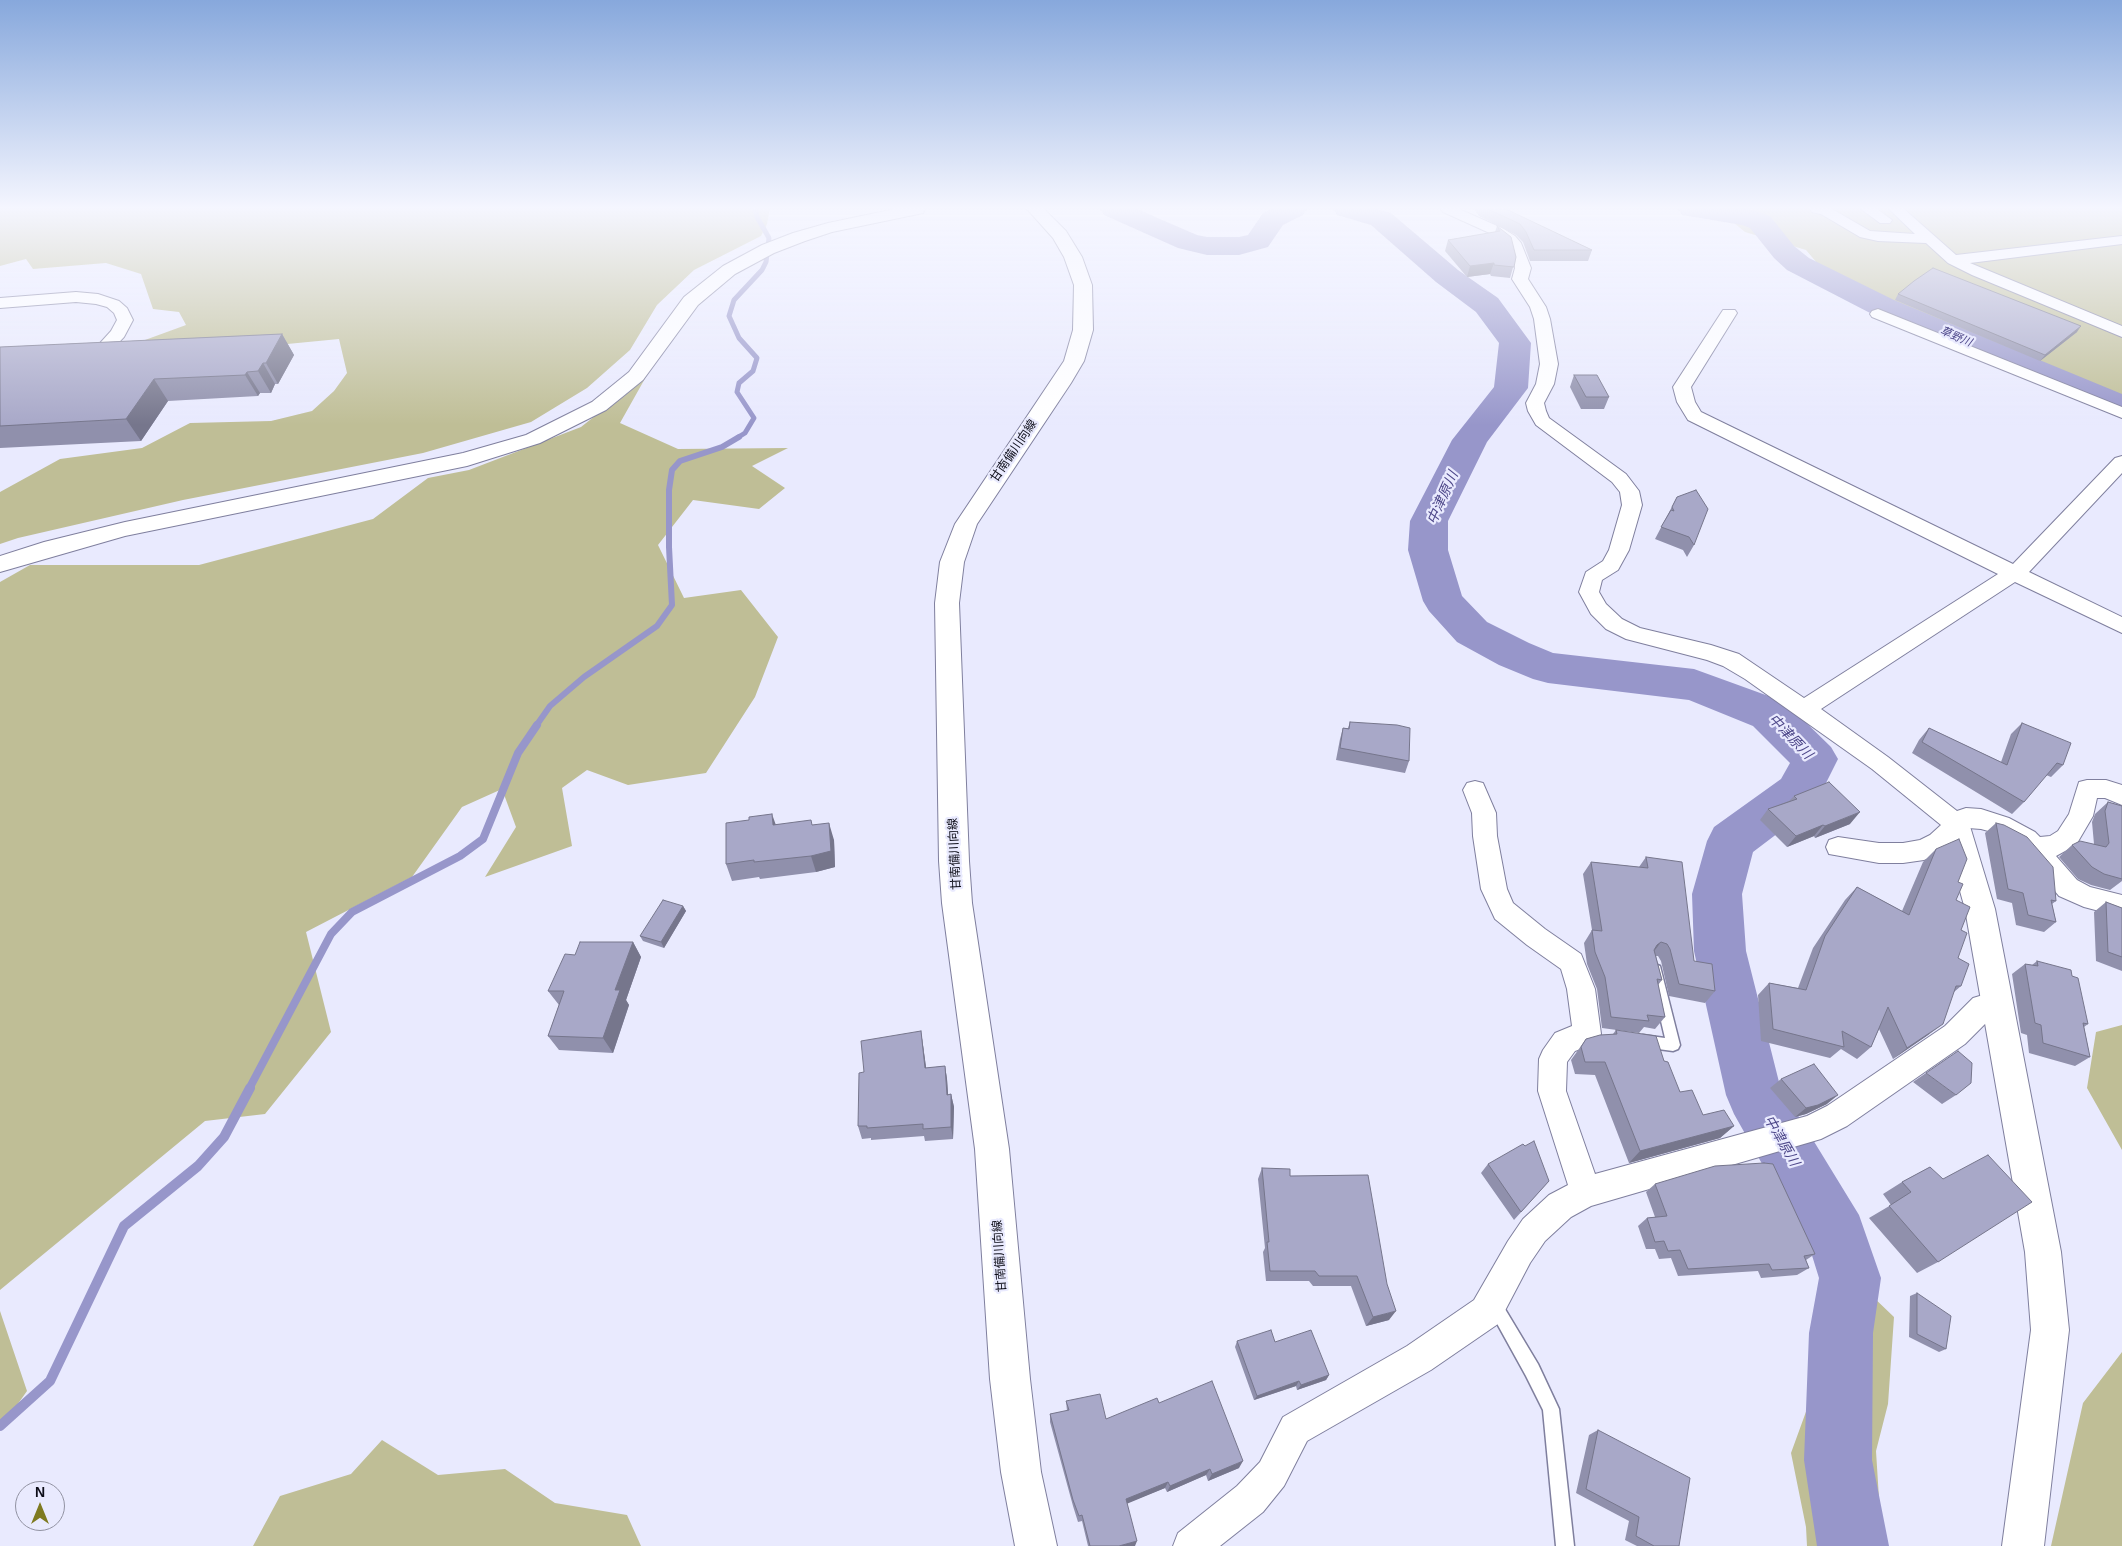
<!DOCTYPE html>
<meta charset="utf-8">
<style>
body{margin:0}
#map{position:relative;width:2122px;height:1546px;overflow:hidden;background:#e9eafe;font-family:Arial,sans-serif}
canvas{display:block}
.north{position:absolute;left:15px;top:1481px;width:50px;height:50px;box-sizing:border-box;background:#e9eafe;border:1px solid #9192a2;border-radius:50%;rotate:0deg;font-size:14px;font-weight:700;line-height:20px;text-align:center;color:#0d0d18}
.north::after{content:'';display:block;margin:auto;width:18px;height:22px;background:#7e7a21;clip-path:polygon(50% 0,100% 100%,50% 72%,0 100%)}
</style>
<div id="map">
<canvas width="2122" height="1546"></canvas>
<div class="north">N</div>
</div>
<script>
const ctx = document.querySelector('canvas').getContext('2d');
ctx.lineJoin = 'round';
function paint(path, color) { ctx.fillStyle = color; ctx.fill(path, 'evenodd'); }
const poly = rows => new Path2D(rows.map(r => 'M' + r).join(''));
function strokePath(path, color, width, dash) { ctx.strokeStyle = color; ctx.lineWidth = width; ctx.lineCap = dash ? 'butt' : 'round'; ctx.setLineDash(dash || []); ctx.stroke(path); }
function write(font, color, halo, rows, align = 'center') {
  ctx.font = font + ' Arial,"Noto Sans JP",sans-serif'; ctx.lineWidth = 4.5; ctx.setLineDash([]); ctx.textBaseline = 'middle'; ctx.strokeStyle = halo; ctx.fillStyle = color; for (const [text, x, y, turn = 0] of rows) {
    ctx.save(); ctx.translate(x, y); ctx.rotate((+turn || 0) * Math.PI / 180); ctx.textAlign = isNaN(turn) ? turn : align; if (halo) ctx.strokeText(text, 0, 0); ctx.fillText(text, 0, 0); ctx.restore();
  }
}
paint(poly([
 [0,209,770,209,767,224,761,236,694,270,657,305,630,350,587,388,531,422,423,453,183,500,18,538,0,544,0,492,60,459,142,448,190,423,271,421,312,411,334,391,347,373,339,339,184,354,134,344,186,325,179,312,153,309,141,274,106,263,33,269,26,259,0,266],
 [1717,209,2122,209,2122,403,1887,307,1828,276,1806,250,1745,232],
 [647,375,620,423,678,449,788,448,752,466,785,488,759,509,693,500,658,545,684,598,741,590,778,637,755,697,706,773,628,785,587,770,562,788,572,846,485,877,516,827,502,789,462,807,412,877,306,932,331,1032,265,1114,205,1121,0,1290,0,582,30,565,199,565,373,519,428,478,469,470,581,427],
 [2122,1025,2122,1150,2087,1088,2096,1032],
 [1870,1294,1894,1317,1888,1404,1876,1451,1882,1546,1807,1546,1806,1527,1791,1453,1819,1376,1819,1327],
 [0,1311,27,1391,0,1429],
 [2122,1352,2122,1546,2051,1546,2083,1403],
 [382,1440,438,1475,505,1469,555,1503,627,1515,641,1546,253,1546,280,1496,351,1474]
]), '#bfbe96');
strokePath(poly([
 [737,438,745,433,754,418,737,392,739,383,753,371,757,358,739,338,729,316,734,300,762,270,766,262,769,238,757,217,755,209]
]), '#9796ca', 5);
strokePath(poly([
 [536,726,550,706,584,677,657,626,672,605,669,547,669,490,672,470,680,461,722,447,739,437]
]), '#9796ca', 6);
strokePath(poly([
 [249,1089,331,934,352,912,460,856,483,839,518,753,537,725]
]), '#9796ca', 8);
strokePath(poly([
 [0,1426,50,1381,124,1226,198,1166,224,1137,250,1088]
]), '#9796ca', 10);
paint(poly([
 [1100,209,1137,209,1197,235,1207,237,1239,237,1248,235,1263,213,1272,209,1307,209,1303,215,1283,225,1268,247,1239,255,1207,255,1178,248,1104,215,1100,209],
 [1333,209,1377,209,1391,213,1458,270,1498,298,1531,343,1528,388,1487,442,1448,521,1448,550,1462,596,1487,622,1529,643,1553,653,1694,669,1785,702,1831,747,1838,759,1815,805,1753,852,1742,894,1746,951,1780,1086,1859,1215,1881,1278,1873,1333,1872,1460,1889,1546,1817,1546,1804,1460,1809,1333,1819,1278,1810,1249,1734,1114,1726,1095,1694,951,1692,894,1707,841,1714,827,1781,779,1790,763,1753,726,1689,700,1548,683,1533,679,1499,665,1457,642,1429,611,1423,601,1408,550,1410,521,1452,440,1494,387,1499,343,1476,312,1436,282,1371,225,1337,215,1333,209],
 [1678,209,1750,209,1770,216,1794,246,1809,258,1894,300,2122,394,2122,416,2110,413,1872,314,1787,270,1774,258,1750,228,1742,225,1682,215,1678,209]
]), '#9796ca');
const lane = poly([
 [1655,964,1660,966,1661,970,1680,1045,1678,1049,1673,1051,1643,1047,1638,1045,1636,1041,1638,1037,1643,1035,1665,1038,1649,970,1650,966,1655,964],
 [1494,1296,1499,1299,1538,1364,1559,1409,1574,1546,1556,1546,1543,1410,1526,1376,1489,1309,1486,1304,1489,1299,1494,1296]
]);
const street = poly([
 [1441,209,1459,209,1504,229,1515,236,1521,243,1531,268,1528,279,1546,307,1550,319,1558,364,1554,384,1544,403,1546,411,1549,418,1626,474,1639,491,1642,505,1629,550,1618,570,1602,580,1599,592,1606,604,1622,619,1640,628,1711,645,1739,654,1804,698,1998,574,1688,420,1677,402,1673,387,1723,310,1735,310,1737,313,1691,387,1695,402,1701,412,2013,564,2115,458,2122,456,2122,473,2029,572,2122,617,2122,633,2015,582,1821,709,1888,757,1957,811,1966,808,1981,809,2009,818,2035,832,2040,837,2050,836,2058,831,2069,814,2079,782,2087,780,2106,780,2122,785,2122,805,2105,798,2097,798,2093,816,2076,845,2056,856,2077,880,2090,887,2122,895,2122,917,2084,907,2059,896,2017,846,1992,832,1981,829,1968,828,1964,830,1959,839,1948,849,1924,860,1903,863,1879,863,1829,854,1826,847,1829,840,1838,837,1879,843,1903,843,1920,840,1930,835,1941,825,1872,769,1745,679,1723,666,1707,660,1626,639,1606,629,1591,614,1579,592,1586,572,1603,561,1609,550,1622,505,1620,492,1612,482,1536,425,1528,411,1526,403,1536,384,1540,364,1534,319,1530,307,1512,279,1515,268,1509,247,1494,235,1443,212,1441,209],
 [1810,209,1832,209,1870,231,1915,234,1889,209,1904,209,1956,255,2122,236,2122,244,1970,263,2122,326,2122,337,1972,275,1948,263,1926,243,1878,241,1860,237,1821,214,1812,212,1810,209],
 [1861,209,1877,209,1892,220,1890,223,1880,223,1861,209],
 [76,292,98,294,119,301,127,308,133,320,124,337,105,357,99,358,93,357,91,353,111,331,117,320,114,313,107,307,96,304,76,302,0,308,0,298,76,292],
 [1878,309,2122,407,2122,418,1872,317,1870,314,1872,311,1878,309],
 [1475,781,1483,783,1496,813,1497,836,1507,889,1513,903,1545,929,1581,954,1595,989,1601,1034,1597,1043,1575,1051,1567,1062,1566,1091,1595,1174,1807,1116,1827,1106,1945,1026,1973,998,1983,995,1999,998,2009,1002,2013,1011,2009,1020,1999,1024,1988,1021,1965,1044,1847,1126,1821,1139,1591,1206,1571,1217,1545,1241,1530,1263,1498,1324,1431,1370,1307,1441,1284,1486,1263,1512,1220,1546,1173,1546,1178,1533,1237,1486,1260,1462,1283,1417,1407,1346,1474,1300,1508,1241,1523,1219,1549,1195,1568,1185,1538,1091,1539,1059,1543,1050,1555,1033,1572,1026,1567,989,1561,969,1527,945,1495,919,1481,889,1473,836,1472,813,1463,790,1467,783,1475,781]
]);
const secondary = poly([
 [895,209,925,209,923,213,832,232,805,241,774,253,735,274,698,305,643,380,606,410,540,443,467,466,125,536,0,572,0,556,44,542,125,522,463,453,526,435,592,402,629,372,684,297,723,266,762,245,793,233,828,223,895,209],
 [1027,209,1044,209,1066,231,1082,257,1092,285,1093,330,1084,361,1071,383,977,524,964,562,959,603,969,861,972,903,1009,1149,1030,1379,1041,1472,1057,1546,1015,1546,1001,1472,990,1379,975,1149,942,903,939,861,935,603,940,562,955,524,1064,361,1073,330,1074,285,1064,257,1053,238,1027,209],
 [1955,812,1965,815,1969,823,1995,909,2061,1252,2069,1330,2044,1546,2002,1546,2031,1330,2025,1252,1965,909,1941,823,1945,815,1955,812]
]);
strokePath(lane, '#7f7f9e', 3);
strokePath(street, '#7f7f9e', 2);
strokePath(secondary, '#7f7f9e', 2);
paint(lane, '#fff');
paint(street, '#fff');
paint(secondary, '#fff');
paint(poly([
 [1474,209,1506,209,1592,250,1588,261,1530,261,1523,242,1516,235,1479,216],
 [1497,226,1516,257,1510,278,1491,276,1490,274,1467,277,1445,251,1448,240,1495,232],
 [1898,294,2077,332,2040,361,1895,300],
 [282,334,294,355,278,384,275,384,271,393,260,393,258,396,168,401,141,441,0,448,0,347],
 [1574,375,1609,397,1604,409,1581,409,1570,387],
 [1677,497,1694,545,1687,557,1683,550,1655,539],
 [1350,722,1409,761,1405,773,1336,760,1340,739,1343,728,1348,728],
 [2022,723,2063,765,2051,777,2046,775,2024,802,2012,814,1912,753,1919,740,1929,728,2001,762,2011,734],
 [1794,796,1850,824,1815,838,1814,836,1787,847,1760,820,1768,809,1789,801],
 [2108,802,2122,806,2122,881,2110,890,2091,885,2078,879,2059,857,2072,845,2094,844,2092,822,2095,814],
 [1996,823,2056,901,2052,904,2056,922,2044,932,2016,925,2012,903,1997,899,1985,833],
 [776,824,812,825,834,840,835,867,816,872,760,879,759,877,732,881,726,864],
 [1936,849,1958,882,1956,900,1961,930,1958,958,1961,986,1954,992,1928,1035,1893,1059,1879,1029,1871,1047,1857,1059,1841,1049,1830,1058,1761,1041,1758,995,1769,983,1798,988,1813,948,1845,900,1857,887,1902,911,1923,862],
 [1646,857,1694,961,1715,991,1705,1003,1669,996,1661,961,1658,956,1656,956,1662,980,1658,985,1665,1017,1655,1029,1644,1027,1639,1033,1602,1028,1597,989,1587,964,1584,943,1592,930,1583,874,1591,862,1639,867],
 [2106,902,2122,908,2122,971,2096,961,2094,912],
 [683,906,686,911,664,948,643,941,640,936],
 [633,942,641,957,626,1000,629,1005,613,1053,559,1050,548,1036,559,1005,548,991,575,955],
 [2037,961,2072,976,2088,1024,2084,1027,2090,1057,2075,1066,2029,1053,2027,1035,2021,1033,2012,974,2025,964,2032,965],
 [1616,1030,1664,1061,1680,1092,1703,1115,1734,1126,1720,1138,1629,1163,1595,1075,1575,1074,1571,1060,1586,1039,1613,1034],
 [921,1031,926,1068,945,1066,947,1079,948,1095,951,1094,954,1107,953,1139,925,1141,924,1136,871,1140,871,1138,862,1139,858,1126,864,1072],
 [1926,1073,1956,1095,1942,1104,1913,1082],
 [1781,1079,1827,1104,1806,1114,1795,1117,1770,1088],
 [1488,1164,1549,1181,1514,1220,1481,1173],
 [1930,1167,1938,1262,1917,1273,1869,1218,1891,1205,1883,1194,1902,1182],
 [1262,1168,1290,1176,1389,1320,1366,1326,1351,1286,1313,1286,1309,1281,1266,1281,1263,1252,1265,1248,1258,1179],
 [1655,1184,1815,1254,1806,1260,1809,1268,1797,1275,1761,1278,1758,1271,1678,1276,1671,1258,1659,1259,1655,1249,1646,1249,1638,1226,1647,1218,1655,1217,1646,1192],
 [1917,1293,1946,1349,1939,1352,1909,1337,1910,1296],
 [1237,1341,1329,1375,1326,1380,1297,1390,1296,1386,1254,1400,1235,1347],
 [1066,1401,1106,1419,1159,1403,1239,1468,1208,1481,1206,1475,1167,1492,1165,1488,1127,1503,1135,1546,1088,1546,1082,1521,1078,1522,1073,1506,1050,1422,1050,1414,1067,1411],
 [1598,1430,1679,1546,1637,1546,1625,1540,1629,1521,1576,1493,1589,1435]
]), '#9090ac');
paint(poly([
 [1494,263,1490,274,1467,277,1470,266],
 [2081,326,2077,332,2040,361,2045,355],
 [282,334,294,355,278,384,266,363],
 [263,363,275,384,271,393,258,371],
 [247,372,260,393,258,396,245,375],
 [154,379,168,401,141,441,126,419],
 [1860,812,1850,824,1815,838,1825,826],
 [772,814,778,831,773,825],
 [829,823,834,840,835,867,816,872,811,856],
 [1823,825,1814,836,1787,847,1796,836],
 [683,906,686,911,664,948,661,942],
 [633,942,641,957,626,1000,629,1005,613,1053,603,1038,615,990],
 [1661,942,1652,954,1657,945],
 [1943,1024,1928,1035,1893,1059,1907,1048],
 [921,1031,923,1045,928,1081,925,1068],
 [945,1066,947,1079,949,1107,947,1095],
 [951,1094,954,1107,953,1139,951,1127],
 [1838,1095,1827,1104,1806,1114,1795,1117,1806,1108],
 [1734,1126,1720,1138,1629,1163,1640,1151],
 [1396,1311,1389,1320,1366,1326,1373,1317],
 [1329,1375,1326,1380,1297,1390,1301,1385],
 [1299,1381,1296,1386,1254,1400,1257,1396],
 [1243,1461,1239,1468,1208,1481,1212,1474],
 [1210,1469,1206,1475,1167,1492,1170,1486],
 [1168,1482,1165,1488,1124,1505,1126,1499],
 [1137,1541,1135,1546,1119,1546]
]), '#76768c');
const building = poly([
 [1488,209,1506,209,1592,250,1534,250,1526,232,1520,224,1488,209],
 [1497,226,1511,237,1516,257,1514,267,1494,265,1494,263,1470,266,1448,240,1500,231,1497,226],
 [1933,268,2081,326,2045,355,1898,294,1914,281,1933,268],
 [282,334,266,363,263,363,258,371,247,372,245,375,154,379,126,419,0,426,0,347,282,334],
 [1574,375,1597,375,1609,397,1586,397,1574,375],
 [1696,490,1708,509,1694,545,1689,537,1661,527,1671,510,1674,511,1672,507,1677,497,1696,490],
 [1350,722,1397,725,1410,728,1409,761,1340,748,1343,728,1349,729,1350,722],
 [2022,723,2071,743,2063,765,2057,763,2024,802,1922,742,1929,728,2007,765,2022,723],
 [1829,782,1860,812,1825,826,1823,825,1796,836,1768,809,1797,799,1794,796,1829,782],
 [2108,802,2122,806,2122,879,2104,874,2092,867,2072,845,2080,841,2106,847,2109,843,2105,811,2108,802],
 [772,814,773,825,811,820,812,825,829,823,831,851,811,856,754,862,754,860,726,864,726,823,749,820,749,817,772,814],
 [1996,823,2004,825,2027,837,2053,867,2056,901,2051,900,2056,922,2028,915,2023,893,2008,889,1996,823],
 [1959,839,1967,859,1958,882,1963,884,1956,900,1970,907,1961,930,1967,933,1958,958,1969,964,1961,986,1956,986,1943,1024,1907,1048,1888,1007,1871,1047,1842,1031,1844,1047,1773,1029,1769,983,1806,990,1825,936,1857,887,1909,915,1936,849,1959,839],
 [1646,857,1682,862,1694,961,1712,964,1715,991,1679,984,1670,949,1667,944,1661,942,1657,945,1654,950,1662,980,1657,979,1665,1017,1647,1015,1649,1021,1611,1017,1605,977,1595,952,1592,930,1602,931,1591,862,1648,868,1646,857],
 [663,900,683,906,661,942,640,936,663,900],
 [2106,902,2122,908,2122,957,2108,952,2106,902],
 [580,942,633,942,615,990,620,990,603,1038,548,1036,564,991,548,991,565,954,575,955,580,942],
 [2037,961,2071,970,2072,976,2078,978,2088,1024,2083,1023,2090,1057,2043,1043,2041,1025,2035,1023,2025,964,2038,966,2037,961],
 [1616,1030,1656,1036,1664,1061,1668,1062,1680,1092,1692,1090,1703,1115,1724,1110,1734,1126,1640,1151,1605,1062,1585,1062,1581,1047,1586,1039,1600,1035,1617,1034,1616,1030],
 [921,1031,925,1068,945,1066,947,1095,951,1094,951,1127,923,1129,923,1124,867,1128,867,1126,858,1126,859,1073,864,1072,861,1041,921,1031],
 [1958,1051,1972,1063,1971,1083,1956,1095,1926,1073,1958,1051],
 [1814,1064,1838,1095,1818,1105,1806,1108,1781,1079,1814,1064],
 [1534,1141,1549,1181,1521,1212,1488,1164,1523,1144,1525,1146,1534,1141],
 [1988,1155,2032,1202,1938,1262,1889,1206,1911,1192,1902,1182,1930,1167,1943,1179,1988,1155],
 [1764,1163,1773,1164,1815,1254,1804,1256,1809,1268,1772,1270,1769,1264,1688,1269,1680,1250,1668,1251,1664,1241,1655,1242,1647,1218,1667,1216,1655,1184,1715,1166,1764,1163],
 [1262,1168,1290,1169,1290,1176,1368,1175,1387,1284,1396,1311,1373,1317,1357,1276,1319,1276,1315,1271,1270,1271,1267,1242,1269,1242,1262,1168],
 [1917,1293,1951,1316,1946,1349,1917,1334,1917,1293],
 [1271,1330,1275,1342,1311,1330,1329,1375,1301,1385,1299,1381,1257,1396,1237,1341,1271,1330],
 [1212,1381,1243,1461,1212,1474,1210,1469,1170,1486,1168,1482,1126,1499,1137,1541,1119,1546,1090,1546,1082,1515,1079,1516,1073,1500,1050,1414,1069,1410,1066,1401,1100,1394,1106,1419,1157,1398,1159,1403,1212,1381],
 [1598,1430,1690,1478,1679,1546,1654,1546,1636,1536,1639,1517,1586,1489,1598,1430]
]);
paint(building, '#a8a8c8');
strokePath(building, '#76768c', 1);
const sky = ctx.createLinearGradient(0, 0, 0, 425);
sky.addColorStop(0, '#87a8dc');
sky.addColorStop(0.49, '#f5f6ff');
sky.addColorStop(1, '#f5f6ff00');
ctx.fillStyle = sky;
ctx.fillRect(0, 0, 2122, 425);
write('italic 11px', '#4d4789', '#e9eafe', [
 ["草野川",1956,337,23]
]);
write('12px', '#0d0d18', '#e9eafe', [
 ["甘南備川向線",1014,451,-56],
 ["甘南備川向線",955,854,-93],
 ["甘南備川向線",1000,1256,-94]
]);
write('italic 14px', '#4d4789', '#e9eafe', [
 ["中津原川",1443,498,-66],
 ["中津原川",1790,737,46],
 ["中津原川",1781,1141,60]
]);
</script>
